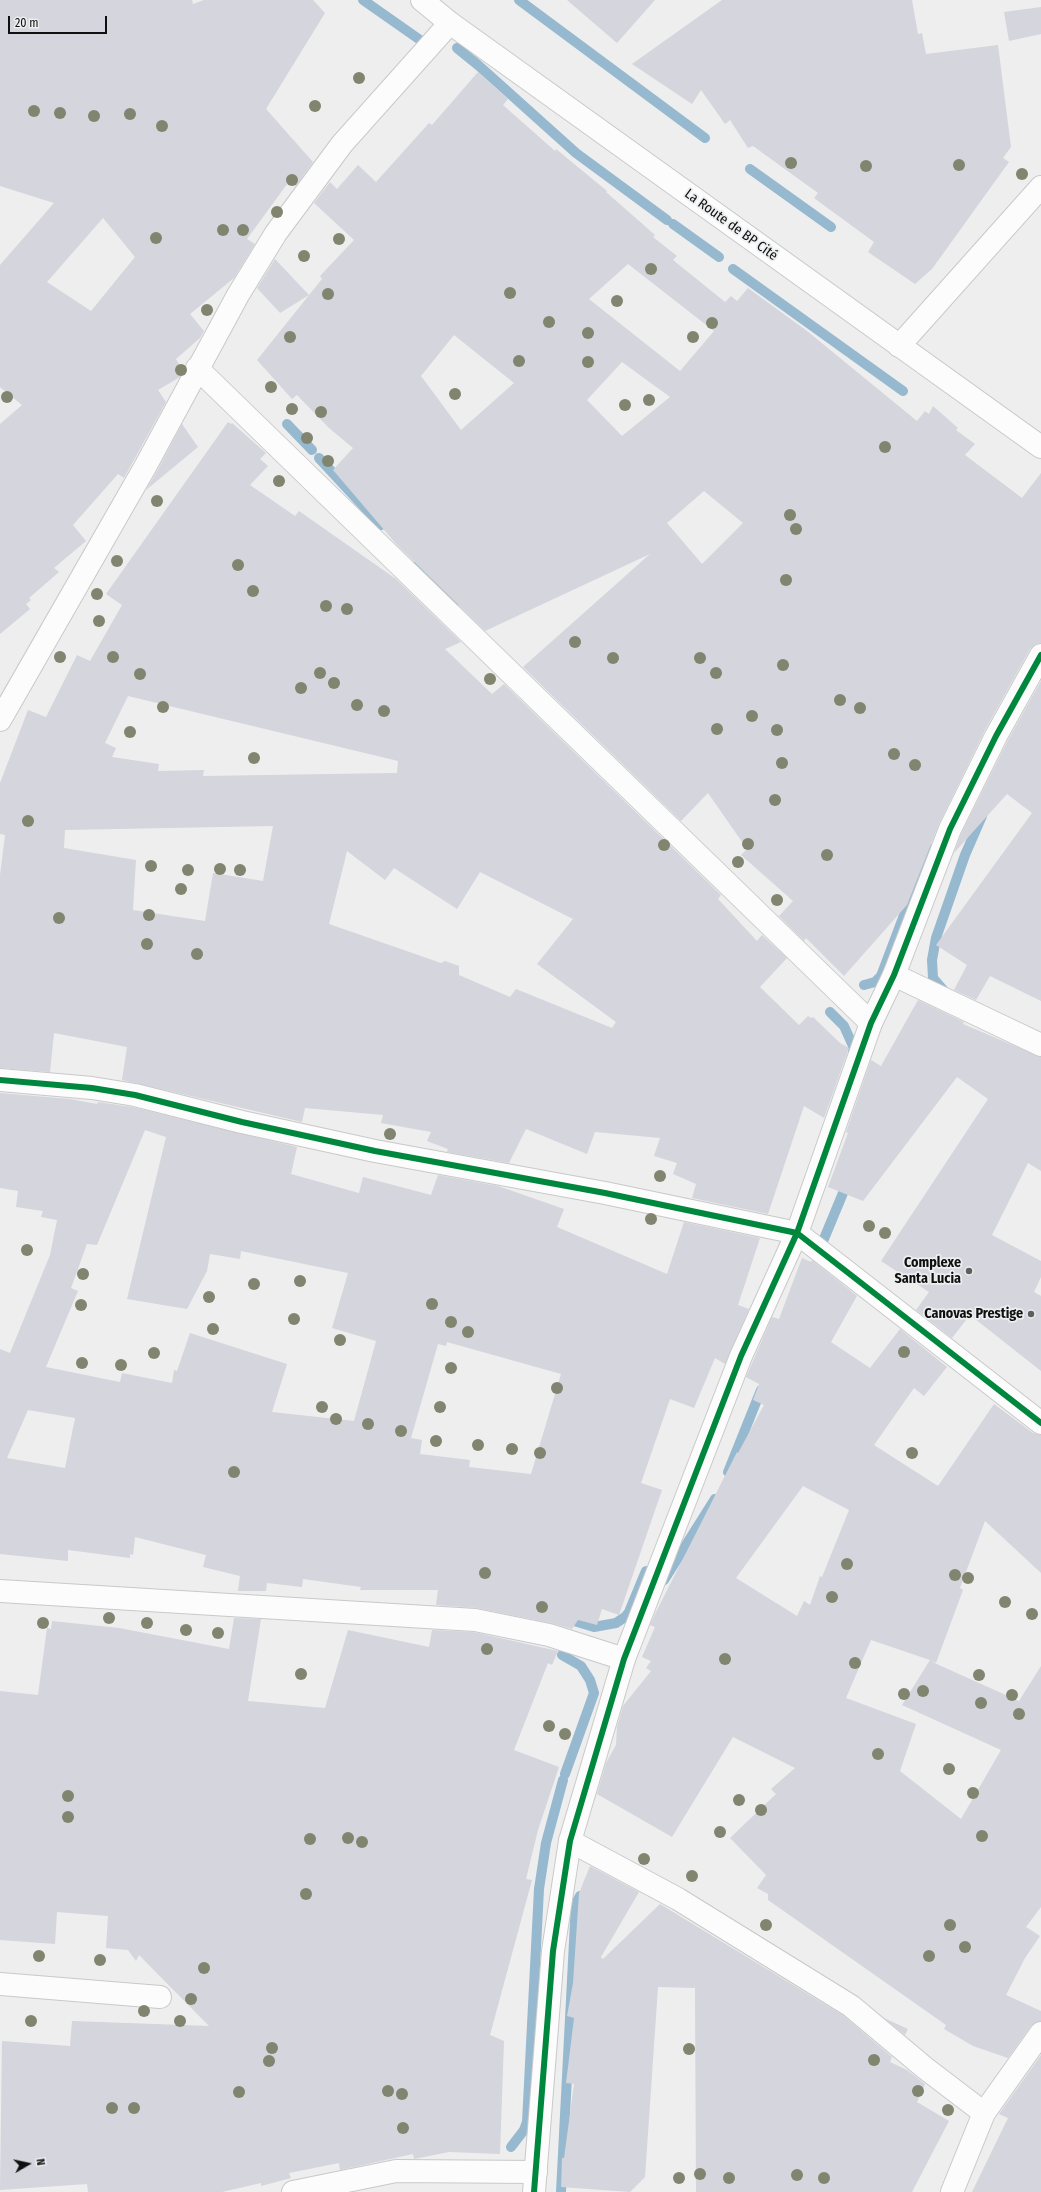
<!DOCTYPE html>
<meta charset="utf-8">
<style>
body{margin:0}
#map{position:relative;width:1041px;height:2192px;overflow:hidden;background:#eee;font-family:"Fira Sans Condensed",sans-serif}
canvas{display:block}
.north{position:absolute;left:8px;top:2144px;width:40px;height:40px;-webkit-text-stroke:3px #edeeef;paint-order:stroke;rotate:81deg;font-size:11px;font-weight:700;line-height:16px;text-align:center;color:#101010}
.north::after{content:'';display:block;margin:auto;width:14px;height:18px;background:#101010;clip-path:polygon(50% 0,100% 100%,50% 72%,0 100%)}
.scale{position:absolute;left:8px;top:16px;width:99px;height:18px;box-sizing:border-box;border:2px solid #101010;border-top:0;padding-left:5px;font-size:12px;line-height:14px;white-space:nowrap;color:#101010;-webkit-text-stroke:3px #edeeef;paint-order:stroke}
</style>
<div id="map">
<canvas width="1041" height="2192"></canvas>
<div class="north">N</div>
<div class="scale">20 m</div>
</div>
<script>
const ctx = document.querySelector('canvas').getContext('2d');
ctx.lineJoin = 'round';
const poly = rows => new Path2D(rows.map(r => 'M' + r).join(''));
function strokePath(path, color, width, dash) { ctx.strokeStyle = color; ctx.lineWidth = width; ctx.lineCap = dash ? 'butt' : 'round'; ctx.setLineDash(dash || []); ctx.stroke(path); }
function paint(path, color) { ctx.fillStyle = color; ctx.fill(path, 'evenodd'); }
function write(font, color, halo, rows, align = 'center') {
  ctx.font = font + ' "Fira Sans Condensed",sans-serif'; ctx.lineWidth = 3.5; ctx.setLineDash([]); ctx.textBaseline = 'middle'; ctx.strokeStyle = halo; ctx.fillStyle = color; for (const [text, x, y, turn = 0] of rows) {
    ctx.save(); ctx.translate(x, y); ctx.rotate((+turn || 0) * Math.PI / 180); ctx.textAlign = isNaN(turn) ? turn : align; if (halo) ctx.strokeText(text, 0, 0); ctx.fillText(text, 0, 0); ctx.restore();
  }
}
strokePath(poly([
 [363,0,423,42],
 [519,0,705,138],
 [457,48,478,65,576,153,667,220],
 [750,169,831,227],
 [673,224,719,257],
 [733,269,903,391],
 [287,424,312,450],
 [319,458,381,525],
 [418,565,454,603],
 [864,985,875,982,881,976,929,849],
 [945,992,933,978,932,960,936,938,965,855,982,816],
 [830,1012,844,1026,853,1046,853,1057],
 [821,1246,848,1181],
 [728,1472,761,1390],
 [664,1580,715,1499],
 [564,1618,594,1627,616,1623,625,1617,629,1612,646,1571],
 [562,1655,581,1666,590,1680,594,1693,565,1774],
 [511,2147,524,2130,527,2122,539,1889,546,1843,563,1780],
 [561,2192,576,1903,580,1896,590,1893]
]), '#96b9cf', 10);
paint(poly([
 [0,0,192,0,193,4,204,0,313,0,325,13,266,109,313,162,296,186,290,180,247,239,255,244,234,278,190,314,204,331,200,338,176,359,183,371,180,377,158,390,166,402,124,478,118,474,73,525,86,541,54,568,59,572,29,598,31,600,26,604,30,609,0,634,0,424,22,405,0,387,0,265,54,203,0,186],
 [103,218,135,257,91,311,47,282],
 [567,0,655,0,617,43],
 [722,0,912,0,918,34,922,33,926,54,998,45,1011,147,1003,158,1009,162,932,269,915,284,868,252,874,242,814,198,818,193,753,146,748,148,730,120,725,124,701,90,692,104,632,64],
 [1041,7,1041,34,1009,41,1004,12],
 [478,72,508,99,503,105,555,151,556,149,607,191,606,192,655,235,653,237,677,256,673,260,725,302,731,296,737,301,748,288,807,331,917,421,925,411,929,414,933,406,958,428,956,430,975,444,965,455,1022,498,1041,473,1041,643,1035,644,1030,649,985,730,939,824,907,905,844,976,806,938,804,941,779,916,793,901,741,855,747,849,708,793,681,821,523,667,650,554,485,631,397,545,333,470,353,448,329,428,297,395,292,399,257,360,322,279,320,276,354,240,314,203,330,182,337,189,358,165,376,182,429,123,432,125],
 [628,264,714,331,680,371,589,299],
 [454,335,514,383,461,430,421,376],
 [622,362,670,397,622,436,587,400],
 [704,491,743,523,702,564,667,523],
 [275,259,309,295,280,313,257,288],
 [228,422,231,424,232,423,266,453,260,459,268,466,250,485,295,516,299,511,396,579,461,642,445,649,492,694,504,684,721,895,718,899,757,941,762,935,787,958,760,987,799,1025,808,1016,811,1018,813,1017,840,1043,849,1048,824,1118,804,1106,768,1214,692,1198,696,1184,673,1174,677,1163,654,1156,660,1138,595,1132,587,1154,526,1129,509,1163,447,1152,448,1149,427,1141,431,1132,381,1123,383,1115,305,1108,302,1122,122,1080,127,1047,54,1033,50,1072,0,1068,0,875,5,835,0,834,0,783,28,710,46,717,77,655,90,661,122,605,106,594],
 [128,696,398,761,397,773,203,776,204,770,158,771,159,764,112,757,116,748,105,743],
 [273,826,263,881,213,873,205,921,133,910,136,860,64,848,65,830],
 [347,851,385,880,394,868,457,909,480,872,573,919,537,964,616,1022,612,1028,516,989,510,997,459,975,459,966,445,961,441,963,329,924],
 [182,424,198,447,146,490,156,473],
 [1041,681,1041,1001,990,976,976,1000,954,990,967,965,936,945,1032,813,1007,794,954,853,961,834,1007,742],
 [918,1000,964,1022,963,1024,1041,1057,1041,1171,1028,1163,992,1235,1041,1261,1041,1277,1034,1292,1041,1296,1041,1371,970,1315,952,1338,916,1310,929,1292,881,1261,988,1099,957,1077,863,1201,828,1187,848,1133,846,1132,871,1060,881,1066],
 [0,1093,70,1099,97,1104,98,1102,132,1107,297,1147,291,1174,359,1193,363,1177,431,1195,438,1175,498,1186,564,1209,557,1227,667,1274,684,1222,760,1238,738,1305,749,1309,725,1364,715,1358,694,1408,670,1399,641,1483,662,1490,619,1615,602,1609,597,1625,578,1620,572,1629,551,1623,477,1608,436,1605,438,1590,360,1590,361,1587,303,1579,302,1587,267,1583,266,1591,238,1591,240,1576,203,1567,206,1555,135,1537,133,1555,130,1554,130,1558,68,1550,68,1561,0,1554,0,1349,10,1353,50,1255,57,1220,41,1217,43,1211,16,1207,18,1191,0,1188],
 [145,1130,166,1137,127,1299,187,1309,207,1271,210,1254,240,1259,241,1251,348,1273,332,1328,376,1341,354,1421,272,1412,287,1364,190,1333,177,1371,174,1370,172,1383,122,1373,120,1382,46,1367,78,1291,71,1288,87,1244,97,1245],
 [447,1342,561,1374,531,1474,469,1467,470,1460,420,1454,422,1440,411,1438,438,1344,446,1346],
 [28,1410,75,1418,65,1468,7,1458],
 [802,1258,811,1262,812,1260,857,1296,831,1342,870,1368,900,1329,947,1367,924,1396,914,1388,874,1445,938,1486,994,1404,1033,1433,1041,1435,1041,1573,985,1521,960,1588,963,1590,936,1663,930,1661,1019,1701,1041,1666,1041,1907,1026,1927,1040,1936,1025,1958,1006,1995,1041,2011,1041,2021,1031,2026,1008,2058,973,2046,944,2029,946,2025,768,1900,768,1894,757,1888,766,1875,730,1838,776,1794,771,1789,795,1768,733,1737,672,1837,597,1794,606,1763,616,1745,617,1727,623,1706,651,1671,646,1668,651,1661,642,1657,655,1627,650,1625,655,1614,737,1452,738,1453,764,1405,753,1400,759,1384,746,1377,772,1317,779,1319],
 [803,1486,849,1510,822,1577,820,1576,810,1605,804,1601,797,1616,736,1578],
 [871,1640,930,1660,902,1705,1001,1750,961,1819,900,1771,916,1724,846,1698],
 [234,1618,261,1619,248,1701,325,1708,348,1630,429,1647,432,1630,473,1632,558,1651,552,1665,548,1663,514,1750,559,1767,538,1830,526,1879,532,1880,490,2035,504,2041,500,2154,449,2152,414,2159,413,2154,340,2170,339,2163,289,2173,291,2178,261,2186,261,2183,222,2192,88,2192,87,2184,0,2190,2,2041,70,2046,72,2021,209,2026,139,1955,136,1961,128,1950,106,1948,108,1916,57,1912,55,1944,0,1940,0,1691,38,1695,47,1628,51,1629,52,1621,119,1628,229,1649],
 [590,1866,639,1892,601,1957,603,1959,660,1904,844,2016,892,2057,890,2062,907,2070,925,2084,917,2102,949,2121,912,2192,696,2192,695,1988,658,1987,645,2177,630,2192,561,2187,562,2158,564,2158,574,2084,566,2083,574,2018,567,2016,573,1983,579,1893],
 [884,2018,908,2029,905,2035],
 [1041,2055,1041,2192,972,2192,1008,2118,999,2114]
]), '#d4d5dd');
const minor = poly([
 [899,346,1041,187],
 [197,368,871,1023],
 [0,720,145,467,238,295,276,233,342,144,450,23],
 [894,975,1041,1045],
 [0,1080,92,1088,135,1095,242,1122,375,1151,605,1193,797,1233,1041,1423],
 [0,1591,475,1620,549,1635,624,1659],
 [570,1841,678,1899,851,2006,925,2068,984,2113],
 [0,1984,160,1997],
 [293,2192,396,2171,536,2172],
 [952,2192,984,2113,1041,2033]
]);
const tertiary = poly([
 [422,0,450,23,1041,447],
 [534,2192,553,1951,570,1841,624,1659,741,1356,797,1233,871,1023,894,975,950,829,996,736,1041,655]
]);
strokePath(minor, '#c9c9c9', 24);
strokePath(tertiary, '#c9c9c9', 24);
strokePath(minor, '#fcfcfc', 22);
strokePath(tertiary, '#fcfcfc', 22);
strokePath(poly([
 [0,1080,92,1088,135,1095,242,1122,375,1151,605,1193,797,1233,1041,1423],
 [534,2192,553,1951,570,1841,624,1659,741,1356,797,1233,871,1023,894,975,950,829,996,736,1041,655]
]), '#00873e', 6);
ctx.fillStyle = '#81846e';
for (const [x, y] of [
 [359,78],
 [315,106],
 [34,111],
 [60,113],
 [130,114],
 [94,116],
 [162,126],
 [791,163],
 [959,165],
 [866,166],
 [1022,174],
 [292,180],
 [277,212],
 [223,230],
 [243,230],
 [156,238],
 [339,239],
 [304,256],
 [651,269],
 [510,293],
 [328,294],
 [617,301],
 [207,310],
 [549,322],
 [712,323],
 [588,333],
 [290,337],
 [693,337],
 [519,361],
 [588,362],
 [181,370],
 [271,387],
 [455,394],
 [7,397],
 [649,400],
 [625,405],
 [292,409],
 [321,412],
 [307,438],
 [885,447],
 [328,461],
 [279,481],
 [157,501],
 [790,515],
 [796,529],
 [117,561],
 [238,565],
 [786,580],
 [253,591],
 [97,594],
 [326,606],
 [347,609],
 [99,621],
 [575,642],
 [60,657],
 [113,657],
 [613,658],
 [700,658],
 [783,665],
 [320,673],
 [716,673],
 [140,674],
 [490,679],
 [334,683],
 [301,688],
 [840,700],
 [357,705],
 [163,707],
 [860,708],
 [384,711],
 [752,716],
 [717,729],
 [777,730],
 [130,732],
 [894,754],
 [254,758],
 [782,763],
 [915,765],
 [775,800],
 [28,821],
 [748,844],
 [664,845],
 [827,855],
 [738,862],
 [151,866],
 [220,869],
 [188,870],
 [240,870],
 [181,889],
 [777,900],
 [149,915],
 [59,918],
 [147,944],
 [197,954],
 [390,1134],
 [660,1176],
 [651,1219],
 [869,1226],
 [885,1233],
 [27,1250],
 [83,1274],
 [300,1281],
 [254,1284],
 [209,1297],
 [432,1304],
 [81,1305],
 [294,1319],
 [451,1322],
 [213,1329],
 [468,1332],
 [340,1340],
 [904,1352],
 [154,1353],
 [82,1363],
 [121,1365],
 [451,1368],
 [557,1388],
 [322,1407],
 [440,1407],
 [336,1419],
 [368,1424],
 [401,1431],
 [436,1441],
 [478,1445],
 [512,1449],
 [540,1453],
 [912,1453],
 [234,1472],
 [847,1564],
 [485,1573],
 [955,1575],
 [968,1578],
 [832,1597],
 [1005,1602],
 [542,1607],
 [1032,1614],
 [109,1618],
 [43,1623],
 [147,1623],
 [186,1630],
 [218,1633],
 [487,1649],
 [725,1659],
 [855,1663],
 [301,1674],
 [979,1675],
 [923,1691],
 [904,1694],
 [1012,1695],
 [981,1703],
 [1019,1714],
 [549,1726],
 [565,1734],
 [878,1754],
 [949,1769],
 [973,1793],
 [68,1796],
 [739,1800],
 [761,1810],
 [68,1817],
 [720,1832],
 [982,1836],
 [348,1838],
 [310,1839],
 [362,1842],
 [644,1859],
 [692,1876],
 [306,1894],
 [766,1925],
 [950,1925],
 [965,1947],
 [39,1956],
 [929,1956],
 [100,1960],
 [204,1968],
 [191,1999],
 [144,2011],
 [31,2021],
 [180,2021],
 [272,2048],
 [689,2049],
 [874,2060],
 [269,2061],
 [388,2091],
 [918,2091],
 [239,2092],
 [402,2094],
 [112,2108],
 [134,2108],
 [948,2110],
 [403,2128],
 [700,2174],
 [797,2175],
 [679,2178],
 [729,2178],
 [824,2178]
]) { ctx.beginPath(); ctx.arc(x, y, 6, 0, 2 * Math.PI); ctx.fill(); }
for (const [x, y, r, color] of [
 [969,1271,4,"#5e5e5e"],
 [1031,1314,4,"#5e5e5e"]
]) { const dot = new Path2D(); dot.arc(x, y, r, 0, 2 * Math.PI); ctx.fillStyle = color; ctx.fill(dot); strokePath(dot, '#edeeef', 1.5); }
write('14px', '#101010', '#edeeef', [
 ["La Route de BP Cité",731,225,36]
]);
write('bold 14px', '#101010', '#edeeef', [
 ["Complexe",961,1263],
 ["Santa Lucia",961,1279],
 ["Canovas Prestige",1023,1314]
], 'right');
</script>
